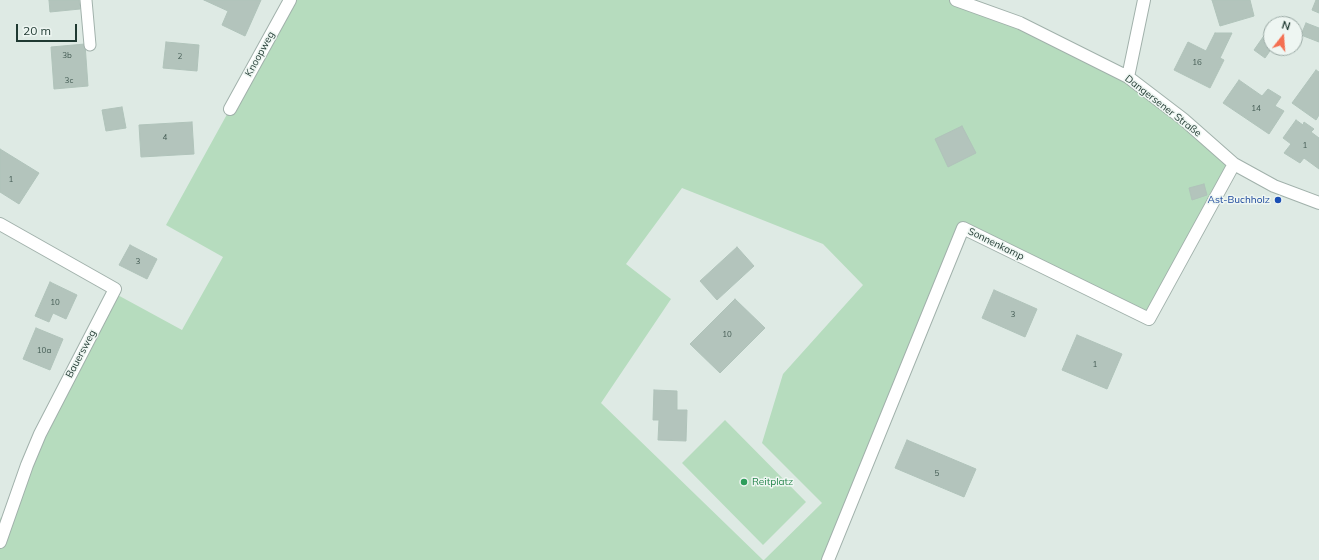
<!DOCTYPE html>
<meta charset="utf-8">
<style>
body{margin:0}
#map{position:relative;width:1319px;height:560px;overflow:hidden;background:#deeae4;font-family:Mulish,sans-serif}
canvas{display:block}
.north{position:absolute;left:1263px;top:16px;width:40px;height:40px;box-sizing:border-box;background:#eef6f2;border:1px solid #9baaa5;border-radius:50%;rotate:17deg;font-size:11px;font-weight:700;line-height:16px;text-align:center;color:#1f3931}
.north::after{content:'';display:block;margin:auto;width:14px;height:18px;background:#f46f51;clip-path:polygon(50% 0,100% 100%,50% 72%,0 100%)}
.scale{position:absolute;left:16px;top:24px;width:61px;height:18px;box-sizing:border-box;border:2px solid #1f3931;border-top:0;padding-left:5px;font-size:12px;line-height:14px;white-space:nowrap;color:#1f3931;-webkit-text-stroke:3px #eef6f2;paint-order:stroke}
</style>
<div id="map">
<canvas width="1319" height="560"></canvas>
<div class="north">N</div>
<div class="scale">20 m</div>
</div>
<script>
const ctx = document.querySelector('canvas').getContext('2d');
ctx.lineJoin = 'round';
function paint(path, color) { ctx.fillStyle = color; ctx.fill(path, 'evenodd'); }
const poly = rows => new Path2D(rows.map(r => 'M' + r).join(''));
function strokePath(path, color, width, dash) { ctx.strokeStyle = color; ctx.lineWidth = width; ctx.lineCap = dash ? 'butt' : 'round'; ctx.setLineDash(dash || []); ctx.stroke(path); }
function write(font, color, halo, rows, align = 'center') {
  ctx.font = font + ' Mulish,sans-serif'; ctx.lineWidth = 3; ctx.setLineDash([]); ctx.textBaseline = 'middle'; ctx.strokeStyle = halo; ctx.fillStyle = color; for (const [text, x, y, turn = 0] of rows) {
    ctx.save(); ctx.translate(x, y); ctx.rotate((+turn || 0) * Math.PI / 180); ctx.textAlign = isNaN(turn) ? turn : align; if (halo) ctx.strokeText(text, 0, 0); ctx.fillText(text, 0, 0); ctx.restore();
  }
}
paint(poly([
 [290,0,956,0,1128,77,1234,164,1149,319,964,228,828,560,764,560,822,503,762,443,783,374,863,285,823,244,682,188,626,264,671,299,601,403,763,560,0,560,0,517,3,525,40,424,114,293,182,330,223,257,166,225],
 [725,420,806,502,763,545,682,463]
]), '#b6dcbe');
const building = poly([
 [49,0,79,0,80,9,50,12,49,0],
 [204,0,261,0,245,36,222,25,228,11,204,0],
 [1212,0,1250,0,1254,16,1220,26,1212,0],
 [1316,0,1319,0,1319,13,1312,10,1316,0],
 [1306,23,1319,28,1319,42,1301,35,1306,23],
 [1268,30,1271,32,1271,48,1272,48,1265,58,1254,50,1268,30],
 [1215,33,1232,33,1220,58,1224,60,1210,88,1174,70,1188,42,1206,51,1215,33],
 [166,42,199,45,197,71,163,68,166,42],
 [85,44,88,86,54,89,51,47,85,44],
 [1316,70,1319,72,1319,115,1316,120,1292,103,1316,70],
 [1239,80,1262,96,1268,89,1281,97,1275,106,1284,111,1269,134,1223,103,1239,80],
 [122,107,126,128,106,131,102,110,122,107],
 [1296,120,1303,125,1304,122,1314,129,1311,132,1319,138,1319,169,1304,158,1300,163,1284,153,1291,144,1283,138,1296,120],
 [192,122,194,154,141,157,139,125,192,122],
 [962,126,976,153,948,167,935,139,962,126],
 [0,149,39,173,19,204,0,192,0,149],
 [1204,184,1207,195,1192,200,1189,188,1204,184],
 [130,245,157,259,147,279,119,265,130,245],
 [737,247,754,266,717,300,700,281,737,247],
 [50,282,77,295,66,319,53,313,49,322,35,316,50,282],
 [994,290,1037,309,1025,337,982,318,994,290],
 [735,299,765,328,720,373,690,344,735,299],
 [36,328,63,339,50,370,23,359,36,328],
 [1077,335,1122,354,1107,389,1062,370,1077,335],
 [654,390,677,391,677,410,687,410,686,441,658,440,659,420,653,420,654,390],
 [907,440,976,469,964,497,895,468,907,440]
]);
paint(building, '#b3c4bc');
strokePath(building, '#b0c3ba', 1);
const service = poly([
 [86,0,90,45]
]);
const minor = poly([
 [956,0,1020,23,1128,77,1183,119,1234,164,1274,186,1319,203],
 [1128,77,1144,0],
 [230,109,290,0],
 [0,224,115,289,40,434,27,465,0,542],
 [828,560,963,228,1149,319,1234,164]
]);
strokePath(service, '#a1b1ab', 13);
strokePath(minor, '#a1b1ab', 14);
strokePath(service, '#fff', 11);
strokePath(minor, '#fff', 12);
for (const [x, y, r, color] of [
 [1278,200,4,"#1a4fb4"],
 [744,482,4,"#2e9e5b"]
]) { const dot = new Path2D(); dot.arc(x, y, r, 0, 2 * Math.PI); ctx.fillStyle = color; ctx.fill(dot); strokePath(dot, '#eef6f2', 1.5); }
write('8px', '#445c54', null, [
 ["3b",67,56],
 ["2",180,57],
 ["16",1197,63],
 ["3c",69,81],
 ["14",1256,109],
 ["4",165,138],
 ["1",1305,146],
 ["1",11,180],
 ["3",138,262],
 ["10",55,303],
 ["3",1013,315],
 ["10",727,335],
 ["10a",44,351],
 ["1",1095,365],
 ["5",937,474]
]);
write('10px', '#1f3931', '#eef6f2', [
 ["Knoopweg",260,54,-61],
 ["Dangersener Straße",1163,106,38],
 ["Sonnenkamp",996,244,26],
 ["Bauersweg",81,354,-62]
]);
write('10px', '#164399', '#eef6f2', [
 ["Ast-Buchholz",1270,200]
], 'right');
write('10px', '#27864d', '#eef6f2', [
 ["Reitplatz",752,482]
], 'left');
</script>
